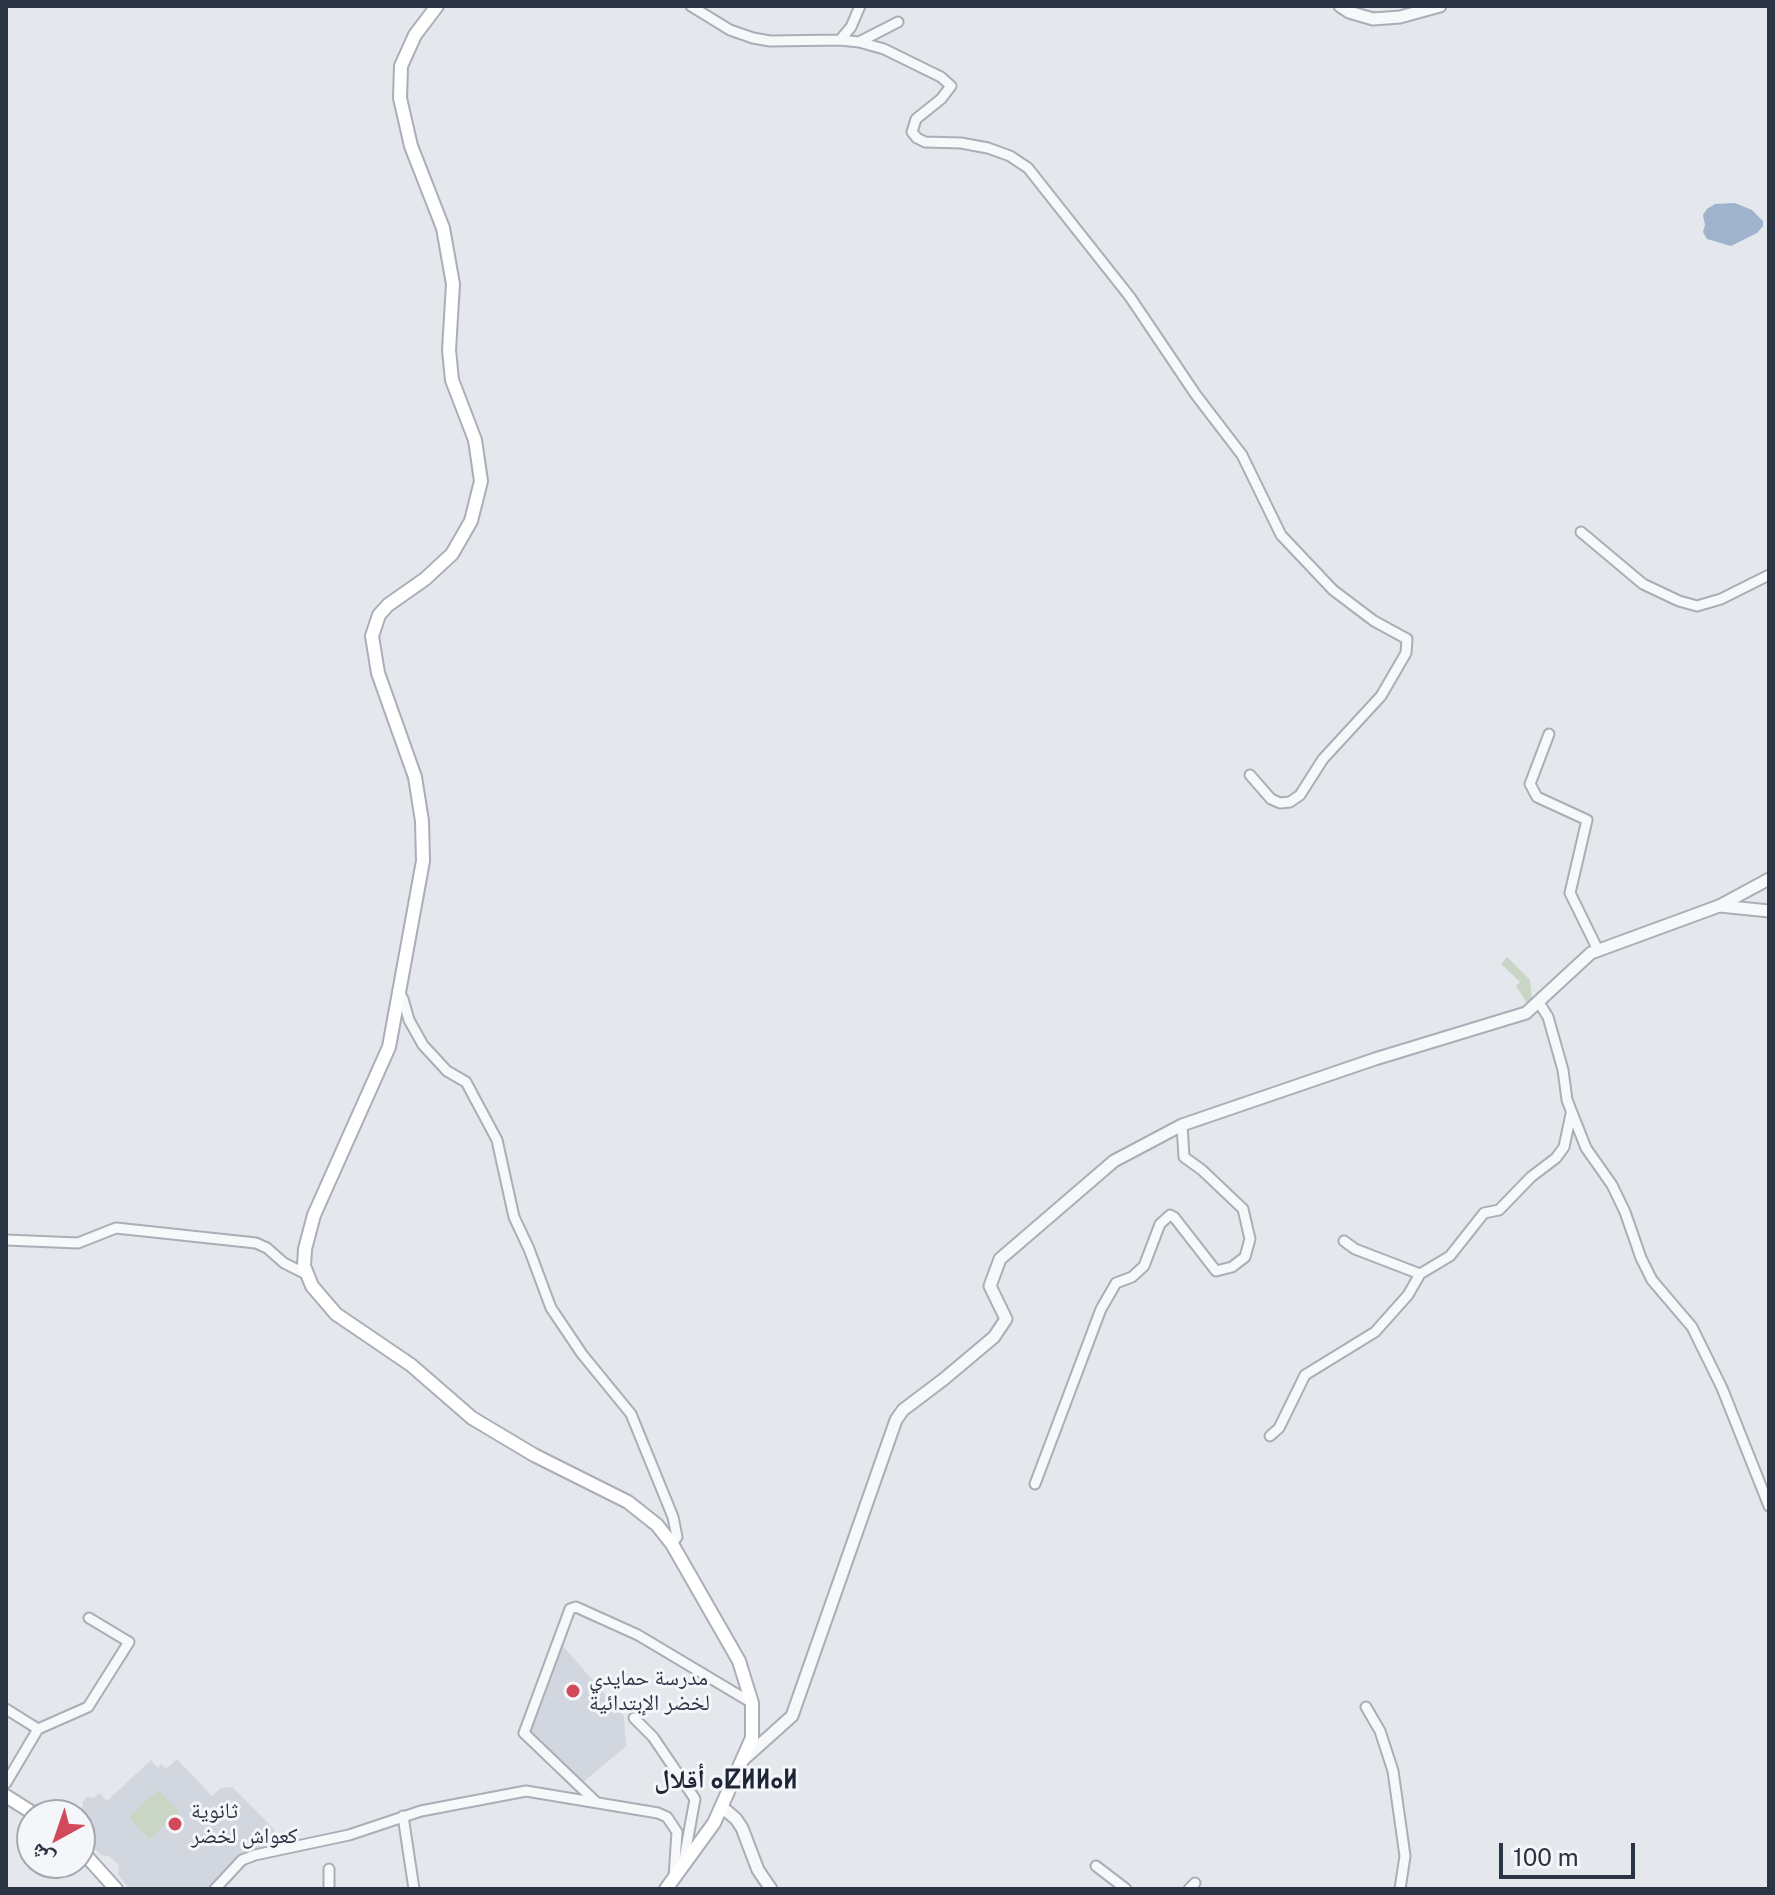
<!DOCTYPE html>
<meta charset="utf-8">
<style>
body{margin:0}
#map{position:relative;width:1775px;height:1895px;overflow:hidden;background:#e4e7ec;font-family:"Public Sans","Noto Naskh Arabic",sans-serif}
canvas{display:block}
.frame{position:absolute;inset:0;border:8px solid #2b3445;pointer-events:none}
.north{position:absolute;left:16px;top:1799px;width:80px;height:80px;box-sizing:border-box;background:#f4f6f9;border:2px solid #a4a8b1;border-radius:50%;rotate:220deg;font-size:22px;font-weight:700;line-height:32px;text-align:center;color:#2b3445}
.north::after{content:'';display:block;margin:auto;width:28px;height:36px;background:#d1495b;clip-path:polygon(50% 0,100% 100%,50% 72%,0 100%)}
.scale{position:absolute;left:1499px;top:1843px;width:136px;height:36px;box-sizing:border-box;border:4px solid #2b3445;border-top:0;padding-left:10px;font-size:24px;line-height:28px;white-space:nowrap;color:#2b3445;-webkit-text-stroke:6px #f4f6f9;paint-order:stroke}
</style>
<div id="map">
<canvas width="1775" height="1895"></canvas>
<div class="frame"></div>
<div class="north">ش</div>
<div class="scale">100 m</div>
</div>
<script>
const ctx = document.querySelector('canvas').getContext('2d');
ctx.lineJoin = 'round';
function paint(path, color) { ctx.fillStyle = color; ctx.fill(path, 'evenodd'); }
const poly = rows => new Path2D(rows.map(r => 'M' + r).join(''));
function strokePath(path, color, width, dash) { ctx.strokeStyle = color; ctx.lineWidth = width; ctx.lineCap = dash ? 'butt' : 'round'; ctx.setLineDash(dash || []); ctx.stroke(path); }
function write(font, color, halo, rows, align = 'center') {
  ctx.font = font + ' "Public Sans","Noto Naskh Arabic","Noto Sans Tifinagh",sans-serif'; ctx.lineWidth = 6; ctx.setLineDash([]); ctx.textBaseline = 'middle'; ctx.strokeStyle = halo; ctx.fillStyle = color; for (const [text, x, y, turn = 0] of rows) {
    ctx.save(); ctx.translate(x, y); ctx.rotate((+turn || 0) * Math.PI / 180); ctx.textAlign = isNaN(turn) ? turn : align; if (halo) ctx.strokeText(text, 0, 0); ctx.fillText(text, 0, 0); ctx.restore();
  }
}
paint(poly([
 [561,1644,624,1716,626,1746,581,1784,529,1735],
 [177,1759,212,1796,221,1788,232,1787,273,1828,281,1842,242,1853,207,1889,129,1889,118,1874,119,1865,109,1856,101,1855,80,1833,83,1801,87,1797,94,1798,99,1793,107,1801,151,1760,158,1768,161,1764,166,1769]
]), '#d2d6de');
paint(poly([
 [1507,957,1530,980,1532,998,1527,1003,1516,986,1520,982,1501,964],
 [158,1790,179,1812,149,1839,129,1817]
]), '#c9d6c5');
paint(poly([
 [1735,203,1752,210,1763,221,1763,226,1757,233,1731,246,1707,239,1703,232,1705,225,1703,215,1707,209,1715,204]
]), '#9fb4cc');
const minor = poly([
 [691,6,730,30,753,38,770,41,840,40,859,42,884,49,941,77,951,86,941,99,916,119,912,132,917,138,925,142,961,143,988,148,1010,156,1028,168,1130,297,1196,395,1242,455,1281,535,1333,590,1374,621,1407,639,1406,653,1381,696,1323,759,1300,795,1290,802,1280,803,1271,799,1250,775],
 [840,40,851,27,860,6],
 [859,42,898,22],
 [1581,532,1643,584,1679,601,1697,606,1721,599,1769,575],
 [1549,734,1530,784,1537,797,1587,820,1570,893,1598,950],
 [399,992,403,999,409,1020,423,1045,447,1071,466,1082,497,1140,514,1217,529,1249,551,1308,582,1354,631,1414,673,1517,677,1537,672,1544],
 [1538,1001,1548,1017,1563,1070,1567,1100,1586,1148,1612,1185,1625,1212,1641,1258,1652,1280,1692,1327,1722,1388,1769,1506],
 [6,1240,78,1243,116,1228,256,1243,267,1248,284,1263,304,1273],
 [1344,1241,1355,1249,1420,1274],
 [1270,1436,1279,1428,1305,1375,1375,1332,1408,1295,1420,1274,1450,1256,1484,1213,1499,1210,1531,1177,1556,1158,1564,1147,1571,1114],
 [1035,1484,1101,1309,1116,1283,1132,1277,1144,1266,1160,1224,1170,1215,1174,1217,1216,1271,1232,1267,1245,1257,1250,1239,1243,1209,1202,1170,1184,1157,1182,1125],
 [1366,1707,1380,1731,1393,1771,1405,1856,1400,1889],
 [6,1709,38,1729],
 [634,1718,653,1737,695,1799,683,1865],
 [6,1783,38,1729,88,1707,129,1642,89,1618],
 [596,1802,524,1733,570,1609,576,1607,638,1635,752,1703],
 [403,1816,414,1889],
 [1096,1866,1126,1889],
 [329,1869,329,1889],
 [215,1889,242,1860,255,1855,349,1835,421,1811,526,1791,658,1813,667,1817,677,1832,674,1877],
 [1189,1889,1195,1883]
]);
const tertiary = poly([
 [1340,6,1349,12,1373,19,1400,17,1440,6],
 [1720,906,1769,911],
 [744,1759,792,1716,896,1420,903,1410,944,1379,994,1337,1006,1319,990,1286,1000,1259,1114,1161,1182,1125,1375,1059,1526,1013,1591,953,1719,906,1769,879],
 [722,1807,736,1819,742,1828,758,1870,771,1889]
]);
const secondary = poly([
 [437,6,415,35,401,66,400,98,411,146,443,228,453,284,449,350,452,380,475,440,481,481,471,521,452,554,425,579,388,605,379,615,372,636,378,673,415,777,422,821,423,861,389,1047,314,1215,305,1249,304,1266,312,1286,336,1314,411,1365,472,1418,534,1455,628,1502,657,1525,672,1544,739,1661,752,1703,752,1738,714,1823,666,1889],
 [6,1796,36,1815],
 [80,1849,116,1889]
]);
strokePath(minor, '#a9aeb7', 13);
strokePath(tertiary, '#a9aeb7', 15);
strokePath(secondary, '#a9aeb7', 16);
strokePath(minor, '#f7f8fa', 9);
strokePath(tertiary, '#f7f8fa', 11);
strokePath(secondary, '#fff', 12);
for (const [x, y, r, color] of [
 [573,1691,8,"#d1495b"],
 [175,1824,8,"#d1495b"]
]) { const dot = new Path2D(); dot.arc(x, y, r, 0, 2 * Math.PI); ctx.fillStyle = color; ctx.fill(dot); strokePath(dot, '#f4f6f9', 3); }
write('22px', '#2b3445', '#f4f6f9', [
 ["مدرسة حمايدي",589,1678],
 ["لخضر الإبتدائية",589,1703],
 ["ثانوية",191,1811],
 ["كعواش لخضر",191,1836]
], 'left');
write('bold 26px', '#1d2536', '#f4f6f9', [
 ["أقلال ⴰⵇⵍⵍⴰⵍ",726,1780]
]);
</script>
